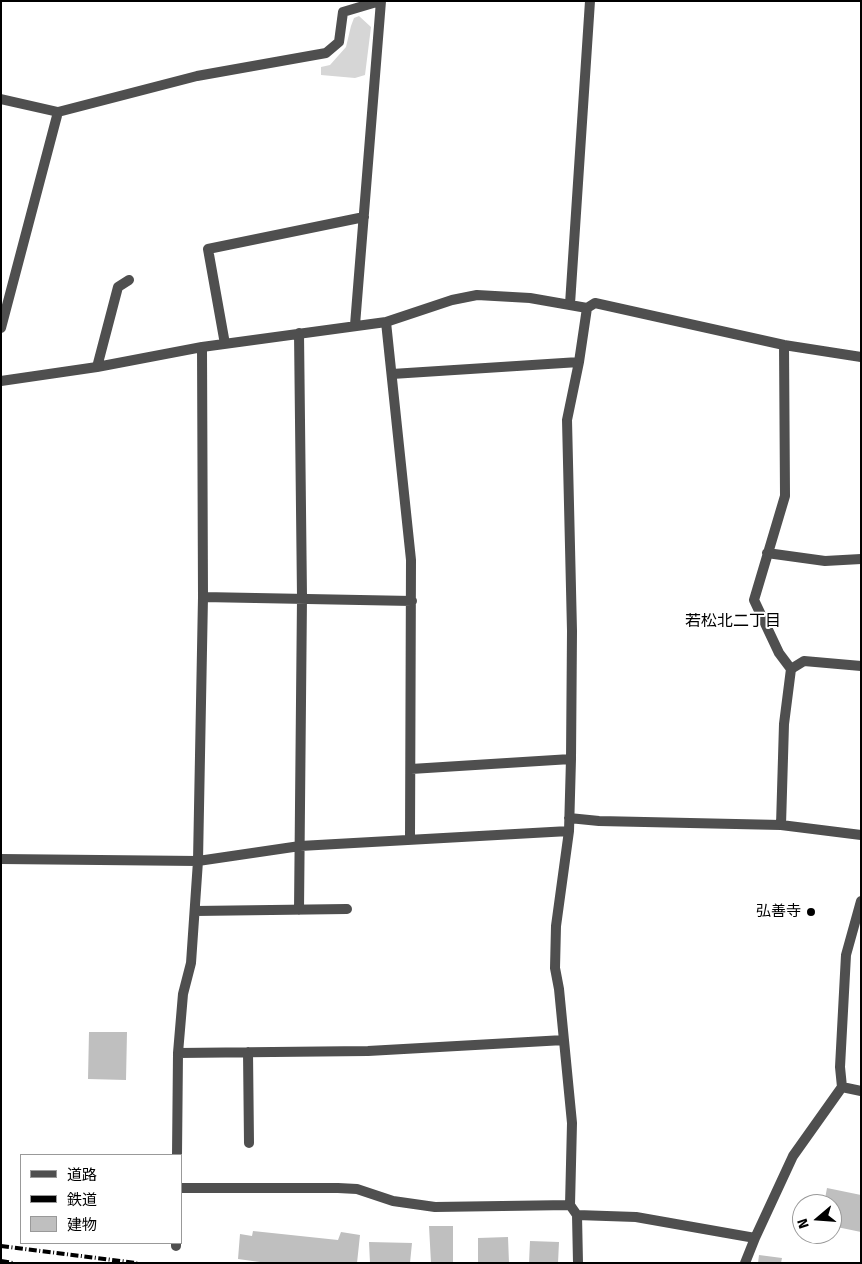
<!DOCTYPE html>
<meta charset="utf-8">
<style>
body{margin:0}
#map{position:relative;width:862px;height:1264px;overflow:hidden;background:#fff;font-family:"Fira Sans","Noto Sans JP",sans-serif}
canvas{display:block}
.frame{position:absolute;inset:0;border:2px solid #000;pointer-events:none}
.legend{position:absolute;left:20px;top:1154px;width:162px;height:90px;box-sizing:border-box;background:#fff;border:1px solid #999;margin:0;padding:6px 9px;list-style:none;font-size:15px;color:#000}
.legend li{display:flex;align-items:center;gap:10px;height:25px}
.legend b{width:25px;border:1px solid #999}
.north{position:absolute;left:792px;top:1194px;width:50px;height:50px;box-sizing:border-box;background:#fff;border:1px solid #999;border-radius:50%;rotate:252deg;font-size:14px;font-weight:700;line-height:20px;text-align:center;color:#000}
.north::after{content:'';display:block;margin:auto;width:18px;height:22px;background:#000;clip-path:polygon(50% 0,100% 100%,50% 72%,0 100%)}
</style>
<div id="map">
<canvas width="862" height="1264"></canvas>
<div class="frame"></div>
<ul class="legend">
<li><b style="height:6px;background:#4f4f4f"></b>道路</li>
<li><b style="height:6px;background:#000"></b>鉄道</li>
<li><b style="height:14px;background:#bfbfbf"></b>建物</li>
</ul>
<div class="north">N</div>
</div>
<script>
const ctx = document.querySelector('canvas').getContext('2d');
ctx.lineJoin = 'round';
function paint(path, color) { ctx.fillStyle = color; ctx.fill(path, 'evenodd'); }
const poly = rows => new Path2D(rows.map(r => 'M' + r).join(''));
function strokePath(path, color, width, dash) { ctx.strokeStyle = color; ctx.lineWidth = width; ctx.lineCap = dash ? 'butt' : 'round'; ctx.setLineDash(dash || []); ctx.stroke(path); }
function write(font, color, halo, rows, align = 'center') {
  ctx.font = font + ' "Fira Sans","Noto Sans JP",sans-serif'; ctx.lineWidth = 4; ctx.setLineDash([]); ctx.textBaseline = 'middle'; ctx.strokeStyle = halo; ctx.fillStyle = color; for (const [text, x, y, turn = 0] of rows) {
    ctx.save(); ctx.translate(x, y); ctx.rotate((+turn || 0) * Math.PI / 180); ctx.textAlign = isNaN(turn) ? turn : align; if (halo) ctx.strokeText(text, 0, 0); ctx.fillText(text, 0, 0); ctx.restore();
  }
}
paint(poly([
 [359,16,371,27,365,75,355,78,321,75,321,67,330,65,346,47,351,26,354,18]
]), '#d6d6d6');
paint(poly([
 [89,1032,127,1032,126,1080,88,1079],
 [827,1188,861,1195,861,1232,832,1226,832,1204,824,1204],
 [429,1226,453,1226,453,1263,431,1263],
 [253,1231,338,1240,341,1232,360,1235,357,1263,267,1263,238,1259,240,1234,252,1236],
 [508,1237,509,1263,478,1263,478,1238],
 [530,1241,559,1242,558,1263,529,1263],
 [369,1242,412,1243,410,1263,370,1263],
 [759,1255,782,1258,781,1263,758,1263]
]), '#bfbfbf');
strokePath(poly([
 [1,99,58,112,197,76,326,53,339,42,343,12,380,1],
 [570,304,590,1],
 [386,322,411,560,410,839],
 [355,325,381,1],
 [1,328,58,112],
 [299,333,302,597,299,910],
 [225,344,208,249,364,217],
 [784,345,785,496,754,600,779,653,791,669],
 [202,347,203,597,198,861,191,963,183,994,178,1053,368,1051,564,1040],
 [97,367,118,287,129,280],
 [392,374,579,362],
 [1,381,97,367,202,347,386,322,452,300,477,295,530,298,587,308],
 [767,553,825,561,861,559],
 [203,597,412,601],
 [411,769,571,759],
 [569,818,599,821,781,825,861,835],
 [781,825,784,724,791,669,804,661,861,666],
 [1,859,198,861,300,846,569,831],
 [195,911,347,909],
 [248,1052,249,1143],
 [842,1087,861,1091],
 [177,1155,178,1053],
 [181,1188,338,1188,357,1189,393,1201,435,1207,570,1205],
 [577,1215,636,1217,755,1238,793,1156,842,1087,840,1067,846,955,861,901],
 [176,1246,176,1243],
 [578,1263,577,1215,570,1205,572,1123,559,989,555,968,556,926,569,831,571,759,572,631,567,420,579,362,587,308,595,303,784,345,861,357],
 [745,1263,755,1238]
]), '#4f4f4f', 10);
strokePath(poly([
 [1,1246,137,1263],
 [1,1261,13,1263]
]), '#000', 4, [8, 2.5, 1, 2.5]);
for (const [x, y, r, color] of [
 [811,912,5,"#000"]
]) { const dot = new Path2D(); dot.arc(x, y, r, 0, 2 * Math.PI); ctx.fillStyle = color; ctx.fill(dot); strokePath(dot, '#fff', 2); }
write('15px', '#000', '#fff', [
 ["弘善寺",801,912]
], 'right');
write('16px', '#000', '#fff', [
 ["若松北二丁目",733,622]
]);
</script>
